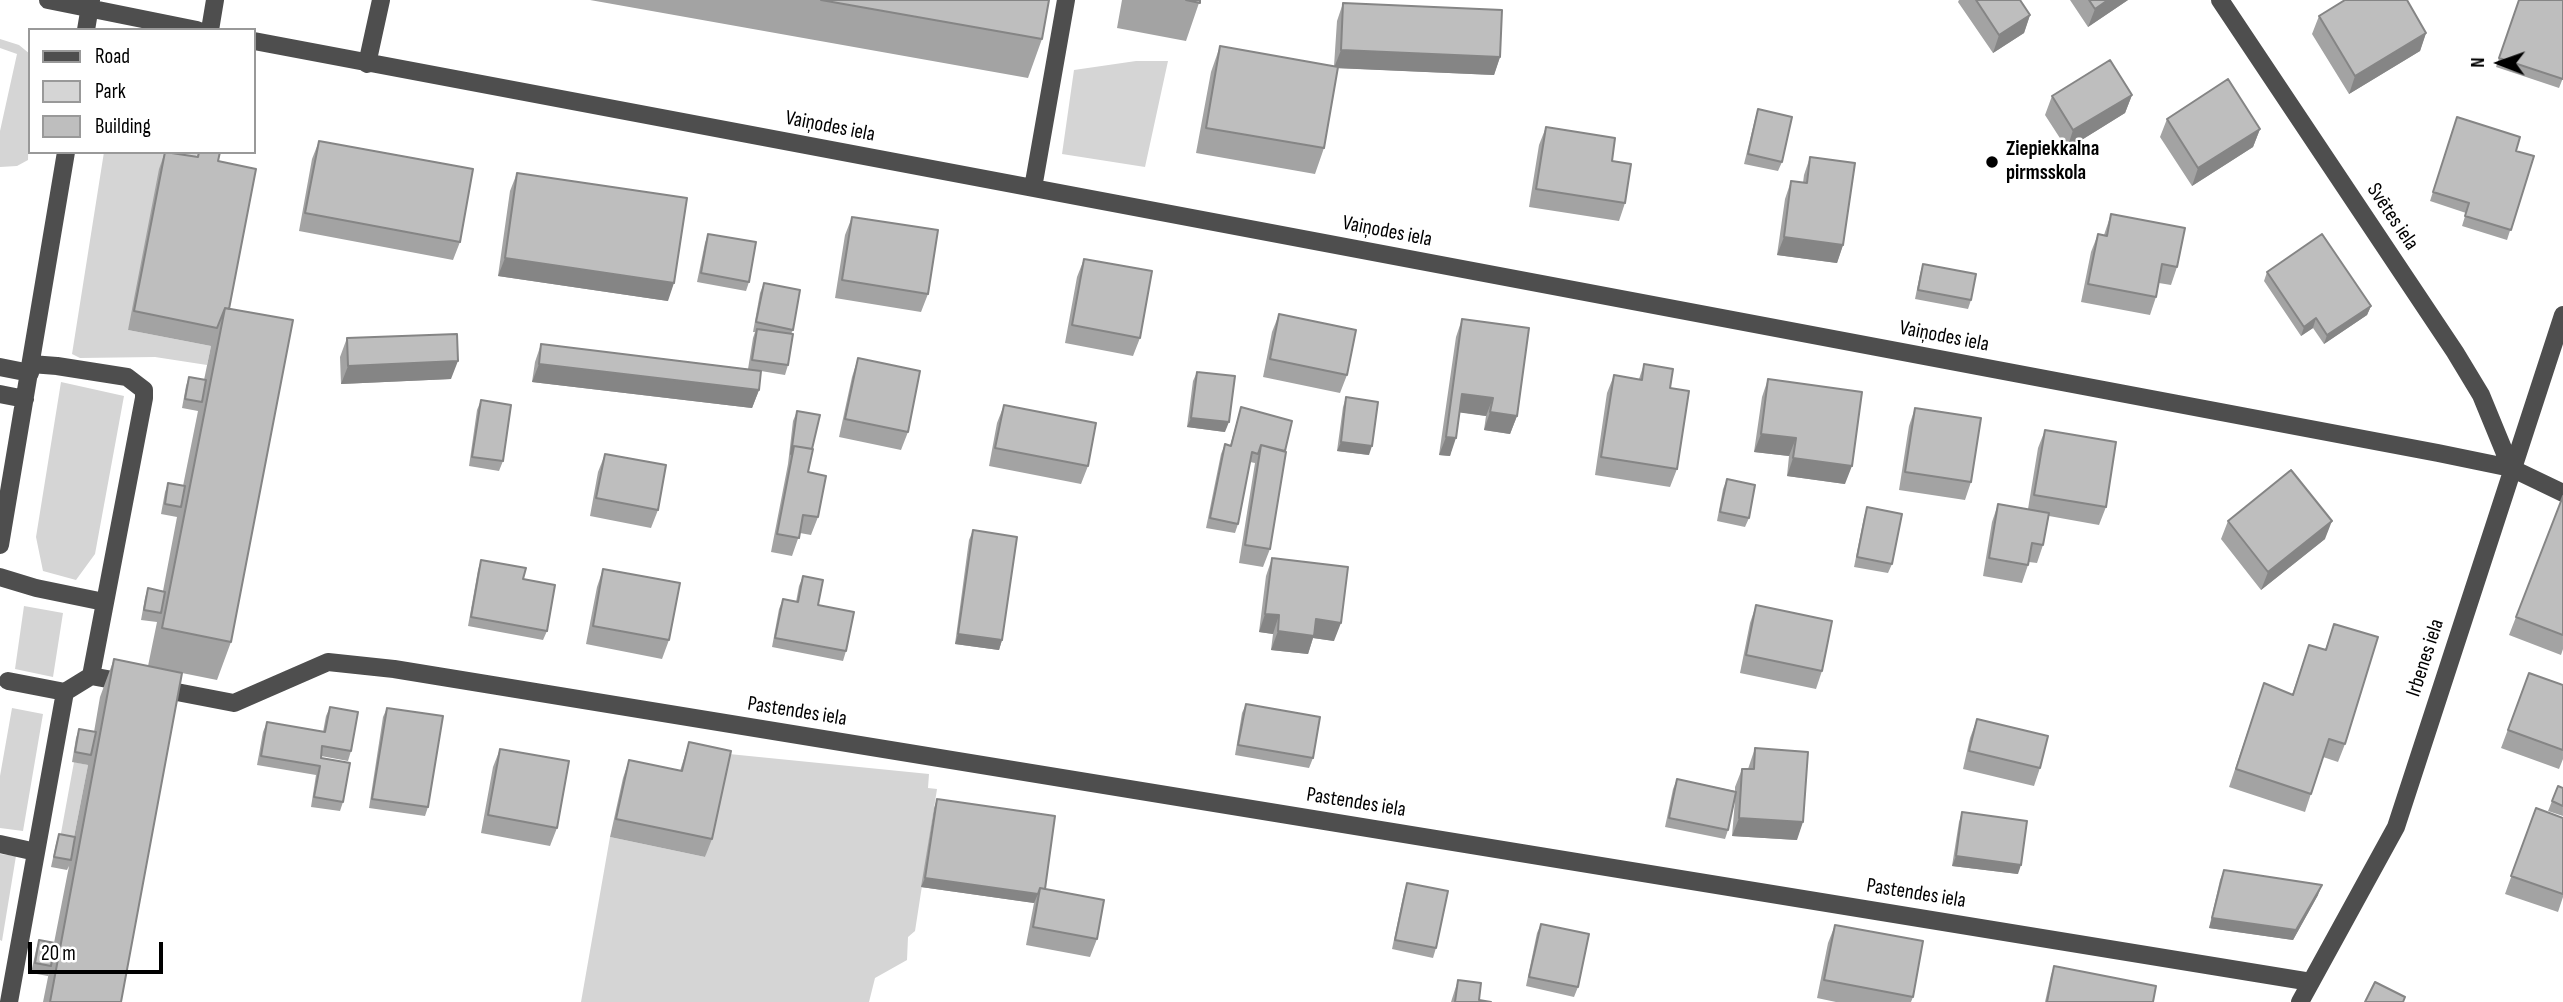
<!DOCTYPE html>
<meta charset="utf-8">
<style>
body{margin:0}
#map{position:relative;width:2563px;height:1002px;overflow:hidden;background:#fff;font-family:"Sofia Sans Condensed",sans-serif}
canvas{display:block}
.legend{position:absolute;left:28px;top:28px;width:228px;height:126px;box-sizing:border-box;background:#fff;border:2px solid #999;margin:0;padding:9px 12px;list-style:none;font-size:21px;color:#000}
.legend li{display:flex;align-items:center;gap:14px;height:35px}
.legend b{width:35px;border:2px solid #999}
.north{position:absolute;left:2465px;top:28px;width:70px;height:70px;-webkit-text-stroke:5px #fff;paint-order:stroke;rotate:271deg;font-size:19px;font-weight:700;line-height:28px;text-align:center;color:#000}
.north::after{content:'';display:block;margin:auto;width:24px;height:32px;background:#000;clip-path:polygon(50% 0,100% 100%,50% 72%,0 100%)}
.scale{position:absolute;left:28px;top:942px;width:135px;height:32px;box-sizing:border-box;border:4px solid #000;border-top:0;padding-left:9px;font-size:21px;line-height:24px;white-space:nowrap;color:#000;-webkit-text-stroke:5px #fff;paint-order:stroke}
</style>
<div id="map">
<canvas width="2563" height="1002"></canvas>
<ul class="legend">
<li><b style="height:9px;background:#4e4e4e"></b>Road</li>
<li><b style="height:19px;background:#d5d5d5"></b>Park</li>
<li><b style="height:19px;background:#bebebe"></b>Building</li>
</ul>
<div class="north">N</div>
<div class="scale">20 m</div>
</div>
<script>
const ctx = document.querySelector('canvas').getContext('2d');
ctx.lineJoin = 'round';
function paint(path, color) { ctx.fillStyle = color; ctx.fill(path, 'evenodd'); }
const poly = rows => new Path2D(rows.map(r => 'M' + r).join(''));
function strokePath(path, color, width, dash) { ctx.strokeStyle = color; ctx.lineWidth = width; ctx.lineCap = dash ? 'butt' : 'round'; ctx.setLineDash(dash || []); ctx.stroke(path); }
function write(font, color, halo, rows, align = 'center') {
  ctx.font = font + ' "Sofia Sans Condensed",sans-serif'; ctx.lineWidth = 5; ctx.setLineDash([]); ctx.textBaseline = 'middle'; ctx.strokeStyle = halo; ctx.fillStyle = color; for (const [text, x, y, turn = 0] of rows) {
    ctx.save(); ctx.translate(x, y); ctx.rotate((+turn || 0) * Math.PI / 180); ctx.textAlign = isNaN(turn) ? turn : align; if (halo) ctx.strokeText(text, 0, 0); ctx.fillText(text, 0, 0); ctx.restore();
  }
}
paint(poly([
 [0,39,19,45,30,54,28,160,17,166,0,167,0,131,17,54,0,48],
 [1136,61,1168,61,1145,167,1062,154,1074,70],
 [104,152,198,152,128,330,211,346,207,365,155,357,80,358,72,354],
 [61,382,124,396,95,554,76,580,43,571,36,537],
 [24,606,63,613,53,677,15,669],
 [12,708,43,714,23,831,0,828,0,776],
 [729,754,929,774,928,788,937,789,915,931,908,937,907,960,875,978,869,1002,581,1002,610,837,705,857],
 [74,762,88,765,72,847,59,844],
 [0,854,16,856,2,941,0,940]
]), '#d5d5d5');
strokePath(poly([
 [48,0,197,30],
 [2220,0,2455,352,2481,395,2511,468],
 [86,30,91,0],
 [210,30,215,0],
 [254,41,2438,453,2511,468,2563,493],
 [367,64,381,0],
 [1033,188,1066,0],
 [0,367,30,373],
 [0,394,25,399],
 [0,545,66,152],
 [0,577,36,588,104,602],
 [91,676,129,683],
 [8,681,65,692],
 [156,688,234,703,328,662,394,669,2311,982],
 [0,844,36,852],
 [9,1002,65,692,91,676,144,398,144,390,127,377,57,366,31,364],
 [2300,1002,2396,827,2563,315]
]), '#4e4e4e', 18);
paint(poly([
 [590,0,1049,0,1042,39,1028,78],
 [1122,0,1200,0,1186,41,1117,28],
 [1959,0,2020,0,2030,15,2024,33,1993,53,1958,2],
 [2070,0,2128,0,2088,27],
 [2519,0,2563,78,2559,88,2496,67],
 [1343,3,1500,57,1494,75,1338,68,1324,148,1315,174,1196,153,1211,72,1220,46,1334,66,1337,21],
 [2319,16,2426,33,2420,51,2349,94,2312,34],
 [2132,95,2125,113,2067,149,2045,115,2052,96],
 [1758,109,1782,162,1778,171,1744,164,1755,119],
 [2167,119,2260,129,2253,147,2192,186,2160,137],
 [2454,126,2516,151,2534,156,2507,240,2462,226,2466,213,2430,201],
 [1546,127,1612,161,1625,203,1619,221,1529,207,1539,145],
 [319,141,460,242,453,260,299,231,312,159],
 [165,152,197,157,198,152,220,152,218,161,229,309,231,642,217,680,182,673,121,1002,43,1002,49,972,48,976,31,973,36,950,39,940,54,943,69,866,67,870,51,867,56,844,59,834,74,837,88,765,72,762,76,738,79,729,94,732,100,697,114,659,148,666,157,622,141,620,145,598,148,588,163,591,177,517,161,514,165,492,168,483,183,486,198,411,182,408,186,386,189,377,204,380,211,346,128,330,159,169],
 [1810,157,1843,245,1837,263,1777,255,1785,199,1791,181,1803,183,1804,175],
 [517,173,668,301,498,276,510,191],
 [2111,214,2177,267,2171,285,2159,283,2156,297,2150,315,2081,302,2091,252,2098,234,2104,235],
 [852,217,928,294,921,312,835,298,845,235],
 [708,234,749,282,746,291,697,282,705,243],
 [1084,259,1140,338,1133,356,1065,343,1077,277],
 [1923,264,1971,300,1968,309,1915,299,1920,274],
 [2267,272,2371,306,2367,315,2324,344,2313,328,2301,336,2264,281],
 [764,283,793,330,791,334,788,365,785,375,761,371,759,390,752,408,532,382,535,362,541,344,748,369,753,338,755,332,753,332,760,293],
 [1279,314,1347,375,1340,393,1263,377,1272,332],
 [1462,319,1517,416,1510,434,1484,430,1486,416,1460,412,1450,456,1439,455,1456,337],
 [347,338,451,379,341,384,340,357],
 [858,358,908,432,901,450,839,437,852,377],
 [1644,364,1670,388,1677,469,1670,487,1595,475,1607,393,1614,375,1639,379],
 [1197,372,1225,432,1187,427,1193,381],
 [1768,379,1845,484,1787,476,1789,456,1754,452,1762,397],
 [1346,397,1369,455,1337,451,1343,407],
 [481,400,503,461,499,471,469,466,477,410],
 [1004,405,1088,466,1081,484,989,466,997,423],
 [1241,407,1285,451,1270,549,1263,567,1239,563,1255,463,1250,462,1238,524,1235,533,1206,528,1221,454,1225,444,1230,446],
 [1915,408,1971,482,1965,500,1899,490,1909,426],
 [797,411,812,449,808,472,818,517,811,535,800,533,792,556,771,552,788,464,793,421],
 [2045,430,2106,507,2099,525,2049,516,2043,545,2037,563,2029,562,2022,583,1983,576,1992,522,1998,504,2028,509,2038,448],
 [605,454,658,510,651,528,590,516,598,472],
 [1727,479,1749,518,1745,527,1717,521,1723,489],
 [2563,496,2563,649,2561,655,2509,635],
 [1867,507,1892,564,1888,573,1854,567,1864,517],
 [2228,521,2325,539,2261,590,2221,539],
 [973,530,1002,640,999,650,955,644,969,540],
 [1272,558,1334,641,1313,638,1308,654,1271,650,1273,634,1259,632,1266,576],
 [481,560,523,579,547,631,543,640,468,626,478,570],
 [603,569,669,640,662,659,586,644,597,587],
 [803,576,818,605,846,651,843,661,772,647,779,609,783,599,796,602,799,586],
 [1756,605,1822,671,1816,689,1740,673,1750,623],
 [2334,624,2345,744,2338,762,2323,757,2305,812,2229,787,2264,683,2292,695,2309,645,2325,650],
 [2529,673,2563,685,2563,759,2559,769,2501,748],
 [1246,704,1313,758,1309,768,1235,755,1242,713],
 [330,707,351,751,348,761,321,756,321,758,343,802,340,811,311,807,316,775,257,765,263,732,267,722,323,732,326,716],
 [387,708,428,807,425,816,369,808,383,717],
 [1977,719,2040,768,2034,786,1963,769,1970,738],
 [689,742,712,839,705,857,610,837,623,778,629,760,680,771],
 [1755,748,1797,840,1732,836,1735,800,1728,830,1725,839,1665,827,1673,789,1677,779,1735,791,1735,787,1742,769,1748,769],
 [500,749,557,828,550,846,481,833,493,767],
 [2558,786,2563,788,2563,816,2548,811],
 [937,799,1045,889,1097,939,1090,957,1026,945,1034,903,921,887,934,808],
 [2536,808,2563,818,2563,897,2558,912,2505,894],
 [1962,812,2018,874,1952,866,1959,822],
 [2224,870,2318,895,2293,940,2209,928,2220,880],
 [1407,883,1436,948,1433,958,1392,949,1404,892],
 [1541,924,1578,987,1574,997,1526,986,1537,933],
 [1835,925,1913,997,1911,1002,1836,1002,1817,998,1828,943],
 [2054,966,2153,1002,2045,1002,2051,975],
 [1458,980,1479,1000,1491,1002,1451,1002]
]), '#a3a3a3');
paint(poly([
 [2108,0,2128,0,2088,27,2095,9],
 [2030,15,2024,33,1993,53,1999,35],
 [2426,33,2420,51,2349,94,2355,76],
 [1341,50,1500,57,1494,75,1334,68],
 [2132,95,2125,113,2067,149,2073,130],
 [2260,129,2253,147,2192,186,2198,168],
 [1784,237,1843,245,1837,263,1777,255],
 [505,258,674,283,668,301,498,276],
 [2371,306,2367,315,2324,344,2327,335],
 [2316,318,2313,328,2301,336,2304,327],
 [458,361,451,379,341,384,348,366],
 [539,364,759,390,752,408,532,382],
 [1462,394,1493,398,1486,416,1456,412],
 [1490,412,1517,416,1510,434,1484,430],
 [1191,418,1229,422,1225,432,1187,427],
 [1761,434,1796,438,1789,456,1754,452],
 [1446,437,1456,438,1450,456,1439,455],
 [1341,442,1372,446,1369,455,1337,451],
 [1793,458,1852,466,1845,484,1787,476],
 [2332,521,2325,539,2261,590,2268,572],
 [1265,614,1279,615,1273,634,1259,632],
 [1316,619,1341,623,1334,641,1313,638,1308,654,1271,650,1278,631],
 [958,634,1002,640,999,650,955,644],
 [1739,818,1803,822,1797,840,1732,836],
 [1956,856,2021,865,2018,874,1952,866],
 [925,878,1038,894,1034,903,921,887],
 [2322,885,2318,895,2293,940,2209,928,2212,918]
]), '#858585');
const building = poly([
 [821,0,1049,0,1042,39,821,0],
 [1186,0,1200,0,1200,3,1186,0],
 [1976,0,2020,0,2030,15,1999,35,1976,0],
 [2089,0,2108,0,2095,9,2089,0],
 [2345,0,2407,0,2426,33,2355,76,2319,16,2345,0],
 [2519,0,2563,0,2563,79,2499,58,2519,0],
 [1343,3,1502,10,1500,57,1341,50,1343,3],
 [1220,46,1338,67,1324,148,1206,128,1220,46],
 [2110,60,2132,95,2073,130,2052,96,2110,60],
 [2228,79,2260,129,2198,168,2167,119,2228,79],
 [1758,109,1792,117,1782,162,1748,154,1758,109],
 [2457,117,2520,137,2516,151,2534,156,2511,230,2465,216,2469,203,2433,192,2457,117],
 [1546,127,1615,138,1612,161,1631,164,1625,203,1536,189,1546,127],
 [319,141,473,169,460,242,305,213,319,141],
 [165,152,198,157,199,152,220,152,218,161,256,169,229,309,225,308,217,328,134,311,165,152],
 [1810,157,1855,163,1843,245,1784,237,1791,181,1807,183,1810,157],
 [517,173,687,198,674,283,505,258,517,173],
 [2111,214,2185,228,2177,267,2162,264,2156,297,2088,284,2098,234,2107,236,2111,214],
 [852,217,938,230,928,294,842,280,852,217],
 [708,234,756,242,749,282,701,273,708,234],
 [2322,234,2371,306,2327,335,2316,318,2304,327,2267,272,2322,234],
 [1084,259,1152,271,1140,338,1072,325,1084,259],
 [1923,264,1976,274,1971,300,1918,290,1923,264],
 [764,283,800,290,793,330,756,322,764,283],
 [225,308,293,320,231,642,162,628,225,308],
 [1279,314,1356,330,1347,375,1270,359,1279,314],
 [1462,319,1529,328,1517,416,1490,412,1493,398,1462,394,1456,438,1446,437,1462,319],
 [757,329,793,334,788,365,752,360,757,329],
 [457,334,458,361,348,366,347,338,457,334],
 [541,344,761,371,759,390,539,364,541,344],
 [858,358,920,371,908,432,845,419,858,358],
 [1644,364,1673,369,1670,388,1689,391,1677,469,1601,457,1614,375,1642,380,1644,364],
 [1197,372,1235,376,1229,422,1191,418,1197,372],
 [189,377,206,380,202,402,185,399,189,377],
 [1768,379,1862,392,1852,466,1793,458,1796,438,1761,434,1768,379],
 [1346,397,1378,402,1372,446,1341,442,1346,397],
 [481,400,511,405,503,461,472,457,481,400],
 [1004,405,1096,423,1088,466,995,448,1004,405],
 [1241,407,1292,421,1285,451,1261,445,1258,454,1252,452,1238,524,1210,518,1225,444,1231,446,1241,407],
 [1915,408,1981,418,1971,482,1905,472,1915,408],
 [797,411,820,415,812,449,794,446,791,454,797,411],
 [2045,430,2116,442,2106,507,2034,495,2045,430],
 [1261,445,1286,452,1270,549,1245,545,1261,445],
 [794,446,813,449,808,472,826,476,818,517,803,515,799,538,777,534,794,446],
 [605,454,666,465,658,510,596,498,605,454],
 [2291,470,2332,521,2268,572,2228,521,2291,470],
 [1727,479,1755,485,1749,518,1720,512,1727,479],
 [168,483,185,486,181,507,165,504,168,483],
 [2563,496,2563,635,2516,617,2563,496],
 [1998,504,2049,513,2043,545,2032,543,2028,565,1989,558,1998,504],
 [1867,507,1902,514,1892,564,1857,557,1867,507],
 [973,530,1017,537,1002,640,958,634,973,530],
 [1272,558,1348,567,1341,623,1316,619,1314,636,1278,631,1279,615,1265,614,1272,558],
 [481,560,526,568,523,579,555,585,547,631,471,617,481,560],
 [603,569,680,583,669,640,593,626,603,569],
 [803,576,823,580,818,605,854,612,846,651,775,638,783,599,798,602,803,576],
 [148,588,165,592,161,613,144,610,148,588],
 [1756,605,1832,621,1822,671,1746,655,1756,605],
 [2334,624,2378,637,2345,744,2329,739,2311,794,2236,769,2264,683,2293,695,2309,645,2326,650,2334,624],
 [114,659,182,673,121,1002,50,1002,114,659],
 [2529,673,2563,685,2563,750,2508,730,2529,673],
 [1246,704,1320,717,1313,758,1238,745,1246,704],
 [330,707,358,712,351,751,322,746,321,758,350,763,343,802,314,797,320,766,261,756,267,722,325,732,330,707],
 [387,708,443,716,428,807,372,799,387,708],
 [1977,719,2048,736,2040,768,1969,751,1977,719],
 [79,729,96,732,91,755,75,752,79,729],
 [689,742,731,751,712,839,616,819,629,760,682,771,689,742],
 [1755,748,1808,752,1803,822,1739,818,1742,769,1754,769,1755,748],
 [500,749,569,761,557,828,488,815,500,749],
 [1677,779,1736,792,1728,830,1669,818,1677,779],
 [2558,786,2563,788,2563,806,2552,801,2558,786],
 [937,799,1055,816,1045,889,1040,888,1038,894,925,878,937,799],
 [2536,808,2563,818,2563,894,2511,876,2536,808],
 [1962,812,2027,821,2021,865,1956,856,1962,812],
 [59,834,75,837,71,860,54,857,59,834],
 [2224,870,2322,885,2296,930,2212,918,2224,870],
 [1407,883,1448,891,1436,948,1395,940,1407,883],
 [1040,888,1104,900,1097,939,1033,927,1040,888],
 [1541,924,1589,934,1578,987,1529,977,1541,924],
 [1835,925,1923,941,1913,997,1824,980,1835,925],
 [39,940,55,943,51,966,35,963,39,940],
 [2054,966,2156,986,2153,1002,2047,1002,2054,966],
 [1458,980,1481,983,1479,1000,1491,1002,1455,1002,1458,980],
 [2375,982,2405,997,2403,1002,2365,1002,2375,982]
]);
paint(building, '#bebebe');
strokePath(building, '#858585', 2);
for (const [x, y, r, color] of [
 [1992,162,7,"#000"]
]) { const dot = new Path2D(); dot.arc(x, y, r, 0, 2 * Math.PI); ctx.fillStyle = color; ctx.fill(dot); strokePath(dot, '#fff', 2.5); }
write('21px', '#000', '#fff', [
 ["Vaiņodes iela",830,127,11],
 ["Svētes iela",2392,217,56],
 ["Vaiņodes iela",1387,232,11],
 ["Vaiņodes iela",1944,337,11],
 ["Irbenes iela",2426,658,-72],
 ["Pastendes iela",797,712,9],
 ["Pastendes iela",1356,803,9],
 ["Pastendes iela",1916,894,9]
]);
write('bold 21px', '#000', '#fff', [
 ["Ziepiekkalna",2006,150],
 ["pirmsskola",2006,174]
], 'left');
</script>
